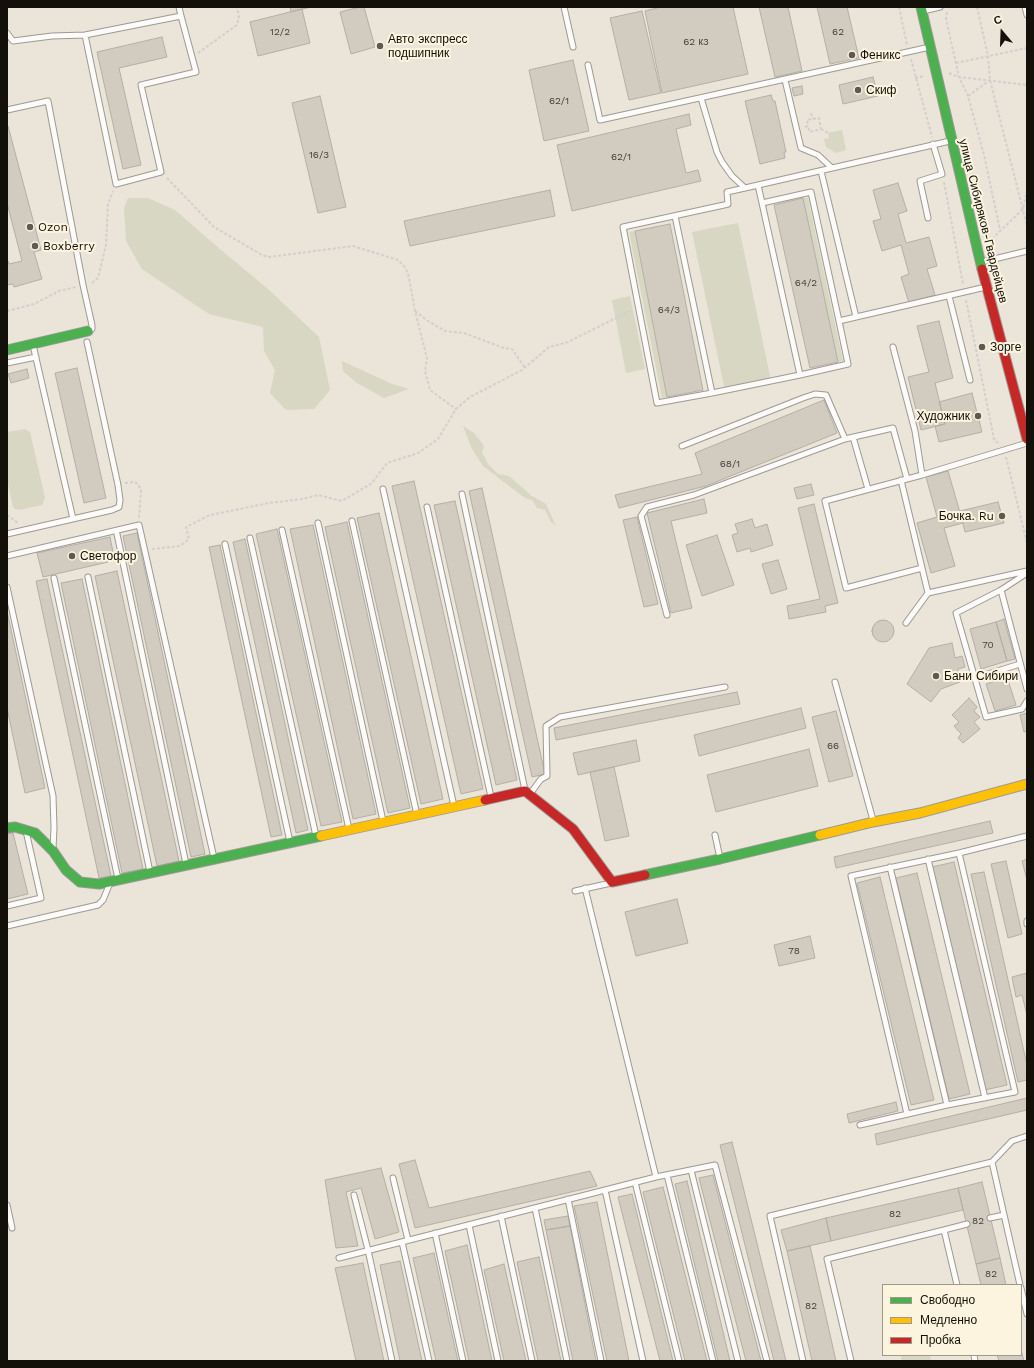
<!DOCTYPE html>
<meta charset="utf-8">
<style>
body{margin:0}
#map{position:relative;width:1034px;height:1368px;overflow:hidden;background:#eae4d9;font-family:"Work Sans",sans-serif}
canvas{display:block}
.frame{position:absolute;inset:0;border:8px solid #13100a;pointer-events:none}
.legend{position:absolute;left:882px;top:1284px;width:140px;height:72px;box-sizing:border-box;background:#fdf4e0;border:1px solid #9f998a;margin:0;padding:5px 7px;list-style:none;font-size:12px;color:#13100a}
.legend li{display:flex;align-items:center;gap:8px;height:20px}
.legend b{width:20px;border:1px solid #9f998a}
.north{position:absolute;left:982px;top:12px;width:40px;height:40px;-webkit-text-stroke:3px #fdf4e0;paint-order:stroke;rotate:341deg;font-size:11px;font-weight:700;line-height:16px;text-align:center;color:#13100a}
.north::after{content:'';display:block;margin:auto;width:14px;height:18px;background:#13100a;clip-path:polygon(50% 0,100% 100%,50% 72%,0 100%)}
</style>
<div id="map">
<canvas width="1034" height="1368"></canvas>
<div class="frame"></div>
<ul class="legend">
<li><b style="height:5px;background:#4caf50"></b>Свободно</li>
<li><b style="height:5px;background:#ffc107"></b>Медленно</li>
<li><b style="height:5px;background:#c62828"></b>Пробка</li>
</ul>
<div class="north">С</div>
</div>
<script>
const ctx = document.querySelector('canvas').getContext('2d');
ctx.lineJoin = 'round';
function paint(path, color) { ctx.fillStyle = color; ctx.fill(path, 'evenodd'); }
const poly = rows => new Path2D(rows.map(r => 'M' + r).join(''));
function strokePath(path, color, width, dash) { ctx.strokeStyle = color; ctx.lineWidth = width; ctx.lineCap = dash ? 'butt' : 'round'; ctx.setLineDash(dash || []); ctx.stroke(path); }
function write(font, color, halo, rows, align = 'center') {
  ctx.font = font + ' "Work Sans",sans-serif'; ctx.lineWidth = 4; ctx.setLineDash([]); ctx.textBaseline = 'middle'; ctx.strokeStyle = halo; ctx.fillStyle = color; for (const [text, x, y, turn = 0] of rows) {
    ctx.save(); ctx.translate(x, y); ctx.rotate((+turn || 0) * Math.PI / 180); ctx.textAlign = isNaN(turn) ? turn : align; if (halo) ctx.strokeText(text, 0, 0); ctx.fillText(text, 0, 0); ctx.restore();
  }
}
paint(poly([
 [842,130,846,150,836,153,826,147,824,139,829,138,828,133],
 [128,198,148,198,175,210,221,250,268,289,319,337,330,390,314,409,286,410,270,393,275,370,264,351,263,327,209,314,142,269,126,241,124,208],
 [803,198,808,198,843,361,838,362],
 [738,223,771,381,725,391,692,232],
 [635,231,667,397,662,398,629,232],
 [630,296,645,369,626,373,612,300],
 [342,361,392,384,409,389,384,398,357,383,343,371],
 [463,426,474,433,484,446,482,452,488,464,498,474,509,476,532,496,546,504,556,526,551,522,545,510,537,508,532,500,525,498,483,466,472,449],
 [25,429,30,432,45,498,42,505,19,510,15,509,13,507,7,480,7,432],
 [900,1355,930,1355,931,1361,902,1361]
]), '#d7d7c3');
const building = poly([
 [290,7,311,7,291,12,290,7],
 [360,7,364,7,375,47,351,54,340,12,360,7],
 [661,7,733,7,748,74,662,93,645,11,661,7],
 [759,7,788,7,802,71,775,77,759,7],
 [817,7,847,7,859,58,830,64,817,7],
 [302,9,310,43,258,56,250,22,302,9],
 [642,11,661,93,629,100,610,18,642,11],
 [162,37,167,57,119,68,141,165,123,169,97,52,162,37],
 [573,60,589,131,544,141,529,70,573,60],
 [873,77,878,96,843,104,839,85,873,77],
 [802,86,803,94,794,96,792,88,802,86],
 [771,95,773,101,775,101,786,152,784,152,785,158,760,164,745,101,771,95],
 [320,96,346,207,318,213,292,103,320,96],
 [689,114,691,125,676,129,686,173,698,170,701,181,572,211,557,145,689,114],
 [7,126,8,126,41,250,34,252,42,279,14,287,13,284,7,285,7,262,8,261,9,264,22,261,7,203,7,126],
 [898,183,907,211,898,214,906,243,929,237,937,266,927,269,935,295,909,303,901,277,909,274,901,245,882,251,873,221,881,219,873,190,898,183],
 [550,190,555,216,410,246,404,221,550,190],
 [803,198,838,362,810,368,774,205,803,198],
 [670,224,703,390,667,397,635,231,670,224],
 [939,321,953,378,935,383,945,424,921,430,908,377,929,372,917,326,939,321],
 [77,368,106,498,84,503,55,373,77,368],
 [27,369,29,378,11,383,8,374,27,369],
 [972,393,982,432,939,442,935,426,945,424,939,402,972,393],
 [824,400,837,433,706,486,619,508,615,495,702,474,695,453,824,400],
 [948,471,963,523,944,528,955,566,931,573,917,523,937,517,926,477,948,471],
 [414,481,483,789,461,794,392,486,414,481],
 [811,484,814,495,797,499,794,488,811,484],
 [482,488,545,774,532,777,469,491,482,488],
 [704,499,707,513,671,521,692,608,671,613,647,513,704,499],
 [455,501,517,780,496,785,434,505,455,501],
 [998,502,1004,523,965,532,960,511,998,502],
 [814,504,838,603,825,606,826,612,789,619,787,606,820,599,798,508,814,504],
 [379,513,443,799,421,804,357,518,379,513],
 [637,517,658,604,644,607,623,520,637,517],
 [752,519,755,528,767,524,773,545,751,552,750,548,737,552,732,535,738,533,735,524,752,519],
 [347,522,410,808,388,813,325,527,347,522],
 [313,525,376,814,353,819,290,529,313,525],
 [277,529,342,822,321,826,256,534,277,529],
 [137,533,205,854,191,857,123,536,137,533],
 [717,535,734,585,702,596,686,545,717,535],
 [110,537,113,552,106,553,108,562,43,577,37,553,110,537],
 [245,539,308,830,296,833,233,542,245,539],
 [220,545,282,835,271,837,209,547,220,545],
 [778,560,787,589,771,594,762,564,778,560],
 [117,571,179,861,157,866,95,576,117,571],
 [47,579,111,876,99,878,36,581,47,579],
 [82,579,143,869,122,873,61,583,82,579],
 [7,611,45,788,25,793,7,708,7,611],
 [1004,619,1015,659,1007,661,996,622,1004,619],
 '872 631a11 11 0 1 1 22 0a11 11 0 1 1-22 0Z',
 [996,622,1007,661,981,669,970,629,996,622],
 [952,643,955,658,962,656,965,667,958,669,960,682,941,689,931,702,907,684,929,648,952,643],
 [1007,677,1016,705,995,711,986,684,1007,677],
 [737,692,740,704,556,740,554,728,737,692],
 [969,698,977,707,974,711,980,717,974,722,980,729,963,743,958,738,961,734,954,726,959,722,952,715,969,698],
 [801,708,806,728,699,756,694,735,801,708],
 [836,711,853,776,829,782,812,717,836,711],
 [1027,713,1027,731,1024,732,1020,715,1027,713],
 [636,740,640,761,578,775,573,753,636,740],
 [809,749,818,786,716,812,707,775,809,749],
 [614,767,629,836,605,841,590,772,614,767],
 [990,821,993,833,836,868,834,857,990,821],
 [13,833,28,894,7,899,7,834,13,833],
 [1027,859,1027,880,1022,861,1027,859],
 [1006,861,1022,934,1008,938,991,864,1006,861],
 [954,862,1007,1085,985,1090,932,867,954,862],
 [984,872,1027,1065,1027,1080,1018,1082,971,874,984,872],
 [917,873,970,1094,949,1099,896,878,917,873],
 [880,877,934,1100,911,1105,857,883,880,877],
 [677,899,688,943,636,956,625,912,677,899],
 [810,936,815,958,779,966,774,945,810,936],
 [1027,973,1027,1015,1022,995,1016,997,1012,977,1027,973],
 [1027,1098,1027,1110,877,1145,875,1134,1027,1098],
 [896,1102,898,1111,849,1123,847,1114,896,1102],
 [732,1142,786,1361,774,1361,720,1145,732,1142],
 [415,1160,429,1208,590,1171,597,1186,415,1228,399,1164,415,1160],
 [381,1168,399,1232,375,1239,361,1188,346,1192,358,1246,336,1248,325,1180,381,1168],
 [713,1175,761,1361,746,1361,699,1178,713,1175],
 [687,1181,730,1361,718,1361,675,1184,687,1181],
 [982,1182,1000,1258,976,1264,958,1188,982,1182],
 [663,1187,707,1361,685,1361,643,1192,663,1187],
 [958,1188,963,1210,831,1241,826,1218,958,1188],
 [632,1194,673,1361,660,1361,618,1197,632,1194],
 [597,1202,629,1361,607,1361,574,1206,597,1202],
 [568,1216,570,1226,546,1230,544,1220,568,1216],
 [826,1218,831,1241,787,1251,781,1230,826,1218],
 [570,1226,596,1361,573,1361,546,1230,570,1226],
 [467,1245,492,1361,469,1361,445,1251,467,1245],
 [810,1246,836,1361,812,1361,787,1251,810,1246],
 [434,1253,458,1361,436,1361,413,1258,434,1253],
 [539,1257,561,1361,538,1361,517,1262,539,1257],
 [1000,1258,1006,1285,981,1285,976,1264,1000,1258],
 [400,1261,422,1361,400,1361,380,1265,400,1261],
 [363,1263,384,1361,356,1361,335,1268,363,1263],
 [504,1264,526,1361,504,1361,484,1270,504,1264],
 [1021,1350,1024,1361,999,1361,997,1355,1021,1355,1021,1350]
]);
paint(building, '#d1cbc0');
strokePath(building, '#b4afa6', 1);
const lane = poly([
 [179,7,181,16,196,72,141,85,161,172,116,184,85,35,181,16],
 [564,7,573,47],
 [1025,7,1027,15],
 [923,11,940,7],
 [7,33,13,41,52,36,85,35],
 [588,65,600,120,930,47],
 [785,80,801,148,818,155,832,168],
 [7,110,48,101,83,285,92,325,92,329,89,330],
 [821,171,856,317,986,287],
 [758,185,762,203],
 [745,188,950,141],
 [675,216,712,393,657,403,623,227,724,205,728,204,727,192,745,188,732,176,722,162,717,152,701,98],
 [928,218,920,181,942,174,933,144],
 [982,262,1027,251],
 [949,296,970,380],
 [839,321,848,364,800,375,762,203,811,192,839,321,856,317],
 [33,345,73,519],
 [893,347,915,431,922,475],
 [7,363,36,357],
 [712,393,800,375],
 [853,437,868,489],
 [682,446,803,398,815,394,826,395,845,439,893,428,907,479],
 [901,480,928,593],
 [383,489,454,806],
 [462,494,525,790],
 [427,507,491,797],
 [352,521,417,815],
 [318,523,383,821],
 [282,530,349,829],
 [7,534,112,510,119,507,120,500,118,485,87,342],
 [117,534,186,864],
 [250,538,316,836],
 [225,544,290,842],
 [7,556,139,525,214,858],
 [922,568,846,588,825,501,922,475,1027,443],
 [1027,573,1001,590,956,613,986,717,1022,709,1027,701],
 [88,577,150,872],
 [54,578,118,879],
 [7,587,53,796,54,828,53,848],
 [1001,590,1027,689],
 [667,615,641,516,647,507,694,495,845,439],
 [906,623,928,593,1027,571],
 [975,678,1020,664],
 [835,682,873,820],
 [530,794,541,779,547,776,546,726,560,717,725,687],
 [715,835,720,858],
 [928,859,985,1098],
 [890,867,947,1105],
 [585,888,656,1177],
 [575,891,611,883],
 [7,906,41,898,26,831],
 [1027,921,1027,924],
 [7,926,98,905,103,900,110,883],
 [907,1114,851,876,959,853,1027,836],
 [860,1125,947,1105,1015,1092,959,853],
 [691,1170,738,1361],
 [667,1175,713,1361],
 [393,1178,408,1240],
 [635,1182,679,1361],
 [605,1190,643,1361],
 [354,1195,368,1250,392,1361],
 [568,1199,601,1361],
 [7,1205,12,1228],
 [535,1208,567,1361],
 [501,1216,532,1361],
 [990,1218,1004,1215],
 [469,1225,498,1361],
 [435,1233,463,1361],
 [402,1242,429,1361],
 [339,1258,656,1177,715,1165,767,1361],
 [957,1285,944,1230,967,1224],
 [1020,1285,992,1162,1012,1141,1027,1136],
 [1021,1288,1027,1314],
 [974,1355,975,1361],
 [803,1361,770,1216,992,1162],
 [851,1361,827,1259,944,1230]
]);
const fast = poly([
 [921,7,982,269],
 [7,350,88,331],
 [7,828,15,827,35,833,53,851,66,870,80,882,99,884,321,836],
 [645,875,720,859,820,835]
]);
const slow = poly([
 [820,835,873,822,920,813,1027,784],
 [321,836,485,800]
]);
const jam = poly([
 [982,269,1027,439],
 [485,800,525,791,573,829,612,882,645,875]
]);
strokePath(lane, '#9e9a92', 7);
strokePath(fast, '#9e9a92', 11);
strokePath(slow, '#9e9a92', 11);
strokePath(jam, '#9e9a92', 11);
strokePath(poly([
 [899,7,907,45],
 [977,7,988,56,990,80,1027,226],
 [947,12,946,19,959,77,968,96,984,155,1000,230],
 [198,53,237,25,239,16,237,7],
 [911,59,932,137],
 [956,63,1027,48],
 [949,73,959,77,1027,85],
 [915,78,924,76],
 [968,96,990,80],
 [811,113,813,119],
 [805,127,808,126,810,132,821,129,819,118,807,120,808,126],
 [821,129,828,133],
 [167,178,214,227,262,255,269,257,353,246,398,260,404,266,408,273,415,311,427,358,425,371,430,390,456,409],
 [944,182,963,284],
 [987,238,992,239,1023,209,1027,191],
 [92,283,98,278,106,245,108,204,113,191],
 [966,300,994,439,998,443],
 [7,311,34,304,59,291,76,287],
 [415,311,428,321,445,331,464,333,504,348,512,349,525,368],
 [1006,457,1027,543],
 [125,483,134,482,138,484,141,490,139,518],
 [7,515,18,523],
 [152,549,180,546,189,539,186,527,210,515,269,503,303,499,318,495,342,501,372,483,387,463,418,453,438,439,456,409,470,397,522,370,549,347,568,342,632,310]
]), '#d2d0ce', 2, [3, 2]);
strokePath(lane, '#fcfbf9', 5);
strokePath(fast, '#4caf50', 9);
strokePath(slow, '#ffc107', 9);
strokePath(jam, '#c62828', 9);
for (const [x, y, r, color] of [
 [380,46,4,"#5e5a52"],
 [852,55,4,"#5e5a52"],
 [858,90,4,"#5e5a52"],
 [30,227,4,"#5e5a52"],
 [35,246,4,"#5e5a52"],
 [982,347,4,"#5e5a52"],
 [978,416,4,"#5e5a52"],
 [1002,516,4,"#5e5a52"],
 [72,556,4,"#5e5a52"],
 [936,676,4,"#5e5a52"]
]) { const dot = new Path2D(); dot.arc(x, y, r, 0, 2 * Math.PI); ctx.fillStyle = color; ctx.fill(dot); strokePath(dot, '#fdf4e0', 1.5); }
write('10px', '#423f38', null, [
 ["12/2",280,32],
 ["62",838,32],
 ["62 к3",696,42],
 ["62/1",559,101],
 ["16/3",319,155],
 ["62/1",621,157],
 ["64/2",806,283],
 ["64/3",669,310],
 ["68/1",730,464],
 ["70",988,645],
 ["66",833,746],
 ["78",794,951],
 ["82",895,1214],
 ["82",978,1221],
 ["82",991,1274],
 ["82",811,1306]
]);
write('12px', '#13100a', '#fdf4e0', [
 ["Авто экспресс",388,39],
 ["подшипник",388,53],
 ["Феникс",860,55],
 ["Скиф",866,90],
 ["Ozon",38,227],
 ["Boxberry",43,246],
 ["Зорге",990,347],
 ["Художник",970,416,"right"],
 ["Бочка. Ru",994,516,"right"],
 ["Светофор",80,556],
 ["Бани Сибири",944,676]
], 'left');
write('12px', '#13100a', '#fdf4e0', [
 ["улица Сибиряков-Гвардейцев",983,221,76]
]);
</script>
